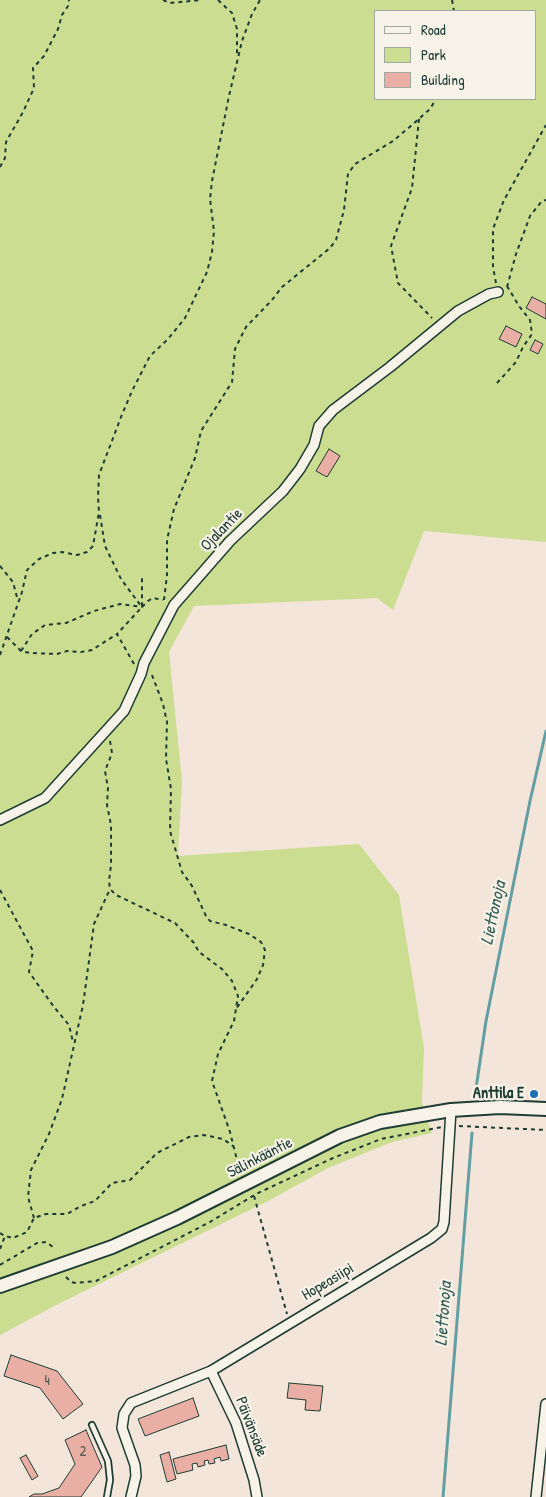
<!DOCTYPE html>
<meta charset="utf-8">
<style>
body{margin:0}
#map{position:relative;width:546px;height:1497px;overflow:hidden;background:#f4e5da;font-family:"Patrick Hand",sans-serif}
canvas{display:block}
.legend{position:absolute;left:374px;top:10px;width:162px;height:90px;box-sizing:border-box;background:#f7f3e8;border:1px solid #a1aaa0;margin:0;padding:6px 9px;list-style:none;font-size:15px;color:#1f3d34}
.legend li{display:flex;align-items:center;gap:10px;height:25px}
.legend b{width:25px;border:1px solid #a1aaa0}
</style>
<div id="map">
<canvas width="546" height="1497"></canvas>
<ul class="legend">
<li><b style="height:6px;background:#f7f3e8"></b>Road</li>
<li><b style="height:14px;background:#cbdd91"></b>Park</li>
<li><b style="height:14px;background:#e9afa4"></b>Building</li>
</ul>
</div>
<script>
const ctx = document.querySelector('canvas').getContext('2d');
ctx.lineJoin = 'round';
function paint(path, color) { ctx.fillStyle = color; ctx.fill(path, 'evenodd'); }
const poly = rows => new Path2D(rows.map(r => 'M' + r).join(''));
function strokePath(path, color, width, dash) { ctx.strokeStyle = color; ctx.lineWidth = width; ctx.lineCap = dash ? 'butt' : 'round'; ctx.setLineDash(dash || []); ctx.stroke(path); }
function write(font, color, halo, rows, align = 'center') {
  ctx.font = font + ' "Patrick Hand",sans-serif'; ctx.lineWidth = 4.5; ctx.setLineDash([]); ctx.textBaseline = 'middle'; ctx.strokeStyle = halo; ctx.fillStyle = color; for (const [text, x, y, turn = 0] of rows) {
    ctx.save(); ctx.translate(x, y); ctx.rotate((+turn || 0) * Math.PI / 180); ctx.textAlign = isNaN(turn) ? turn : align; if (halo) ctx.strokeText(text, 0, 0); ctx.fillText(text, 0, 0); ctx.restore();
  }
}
paint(poly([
 [0,0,546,0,546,542,424,531,393,610,377,598,194,606,169,652,182,781,178,856,359,844,399,895,424,1048,422,1102,432,1133,392,1142,328,1168,268,1201,58,1304,0,1335],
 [375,11,535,11,535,99,375,99]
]), '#cbdd91');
strokePath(poly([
 [474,1102,486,1021,530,801,546,731],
 [443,1497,472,1133]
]), '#629ea2', 3);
const building = poly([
 [532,297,546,304,546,319,526,308,532,297],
 [506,326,522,334,516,347,499,339,506,326],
 [535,340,543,344,538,354,530,350,535,340],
 [329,449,340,456,327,477,316,471,329,449],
 [11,1355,57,1371,83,1404,63,1419,40,1388,4,1376,11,1355],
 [289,1383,323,1386,320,1411,305,1410,306,1400,287,1398,289,1383],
 [193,1398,199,1416,145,1436,138,1419,193,1398],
 [86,1430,102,1467,81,1497,29,1497,34,1494,42,1494,59,1488,75,1464,65,1440,86,1430],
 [226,1445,229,1459,221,1461,220,1457,214,1459,215,1463,209,1464,208,1460,204,1461,205,1465,198,1467,197,1463,192,1464,193,1470,177,1474,173,1459,226,1445],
 [169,1452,176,1479,167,1482,160,1455,169,1452],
 [26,1455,38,1476,32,1480,20,1458,26,1455]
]);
paint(building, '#e9afa4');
strokePath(building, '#1f3d34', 1);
const lane = poly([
 [92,1425,108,1461,110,1480,107,1497]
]);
const street = poly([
 [0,820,45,798,124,711,141,674,144,663,174,605,230,541,283,491,300,469,314,445,319,426,333,410,390,367,458,311,489,294,498,292],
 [211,1371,236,1423,254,1480,257,1497],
 [131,1497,136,1476,135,1465,122,1428,124,1414,131,1403,211,1371,431,1238,442,1229,444,1222,451,1110],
 [536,1497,546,1404]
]);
const secondary = poly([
 [0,1286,112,1247,177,1218,340,1136,380,1122,451,1110,500,1107,546,1109]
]);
strokePath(lane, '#1f3d34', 8);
strokePath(street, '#1f3d34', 12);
strokePath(secondary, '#1f3d34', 16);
strokePath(poly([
 [163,0,170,3,201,0],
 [218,0,232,13,237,29,237,57],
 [452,0,454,11],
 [419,119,412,188,391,246,398,283,432,318],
 [0,167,5,158,6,142,23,112,34,88,33,68,44,56,58,29,62,15,68,6,69,0],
 [496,283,493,267,493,229,504,200,546,125],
 [507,287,516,254,530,216,542,201,546,200],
 [497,383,516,362,523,347,532,334,530,320,519,306,507,286],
 [100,515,105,546,121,579,141,606],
 [0,566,13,582,18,601],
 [164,600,167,575,167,540,174,509,195,458,201,431,232,382,235,349,246,327,272,300,282,287,330,248,336,240,344,210,348,174,355,164,393,141,412,125,430,109,436,99],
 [142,607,148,601,153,598,163,600],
 [7,637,21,651,30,653,57,654,67,651,81,652,92,650,117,634],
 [21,651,32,634,45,625,66,623,94,611,120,604,142,607],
 [0,655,22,592,27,570,39,559,53,553,62,552,77,555,87,552,93,546,99,512,98,497,99,475,121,417,132,391,150,356,168,339,185,318,207,272,212,252,214,231,210,199,212,181,229,96,242,41,252,14,260,0],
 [134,664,117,634,142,607,142,575],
 [152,675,163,704,167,722,166,759,171,789,170,831,182,872,192,886,206,916,210,921,226,925,249,934,261,942,265,950,263,965,257,979,236,1009],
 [110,741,112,753,105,771,108,788,107,805,111,825,111,865,109,881,110,889,116,895,175,923,194,943,199,952,222,969,232,981,238,996,234,1021,218,1054,212,1081,230,1132,240,1172],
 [0,890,33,951,29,972,54,1007,69,1025,73,1042],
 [459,1126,546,1130],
 [254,1196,287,1314],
 [34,1218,28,1197,31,1170,49,1134,62,1099,83,1005,94,924,110,889],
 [0,1233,5,1236],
 [0,1249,5,1236,13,1238,27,1232,34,1218,46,1214,67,1214,81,1206,95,1201,112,1183,130,1180,157,1153,189,1137,204,1135,223,1139,233,1146],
 [0,1265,37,1243,46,1242,53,1247],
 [66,1277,71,1282,76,1283,96,1281,210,1222,256,1194,333,1158,381,1139,442,1127]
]), '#1f3d34', 2, [4, 4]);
strokePath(lane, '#f7f3e8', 4.5);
strokePath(street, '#f7f3e8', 9);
strokePath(secondary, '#f7f3e8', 12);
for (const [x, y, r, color] of [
 [534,1094,5,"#1f6fb2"]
]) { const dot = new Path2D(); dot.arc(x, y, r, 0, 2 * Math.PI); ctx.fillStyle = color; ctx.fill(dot); strokePath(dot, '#f7f3e8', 2); }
write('14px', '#525a50', null, [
 ["4",47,1381],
 ["2",83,1452]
]);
write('16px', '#1f3d34', '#f7f3e8', [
 ["Ojalantie",222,530,-46],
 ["Sälinkääntie",260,1158,-27],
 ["Hopeasiipi",328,1282,-31],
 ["Päivänsäde",251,1427,69]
]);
write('bold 16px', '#1f3d34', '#f7f3e8', [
 ["Anttila E",524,1094]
], 'right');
write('italic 18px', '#355d59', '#f7f3e8', [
 ["Liettonoja",494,913,-78],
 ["Liettonoja",444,1314,-86]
]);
</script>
